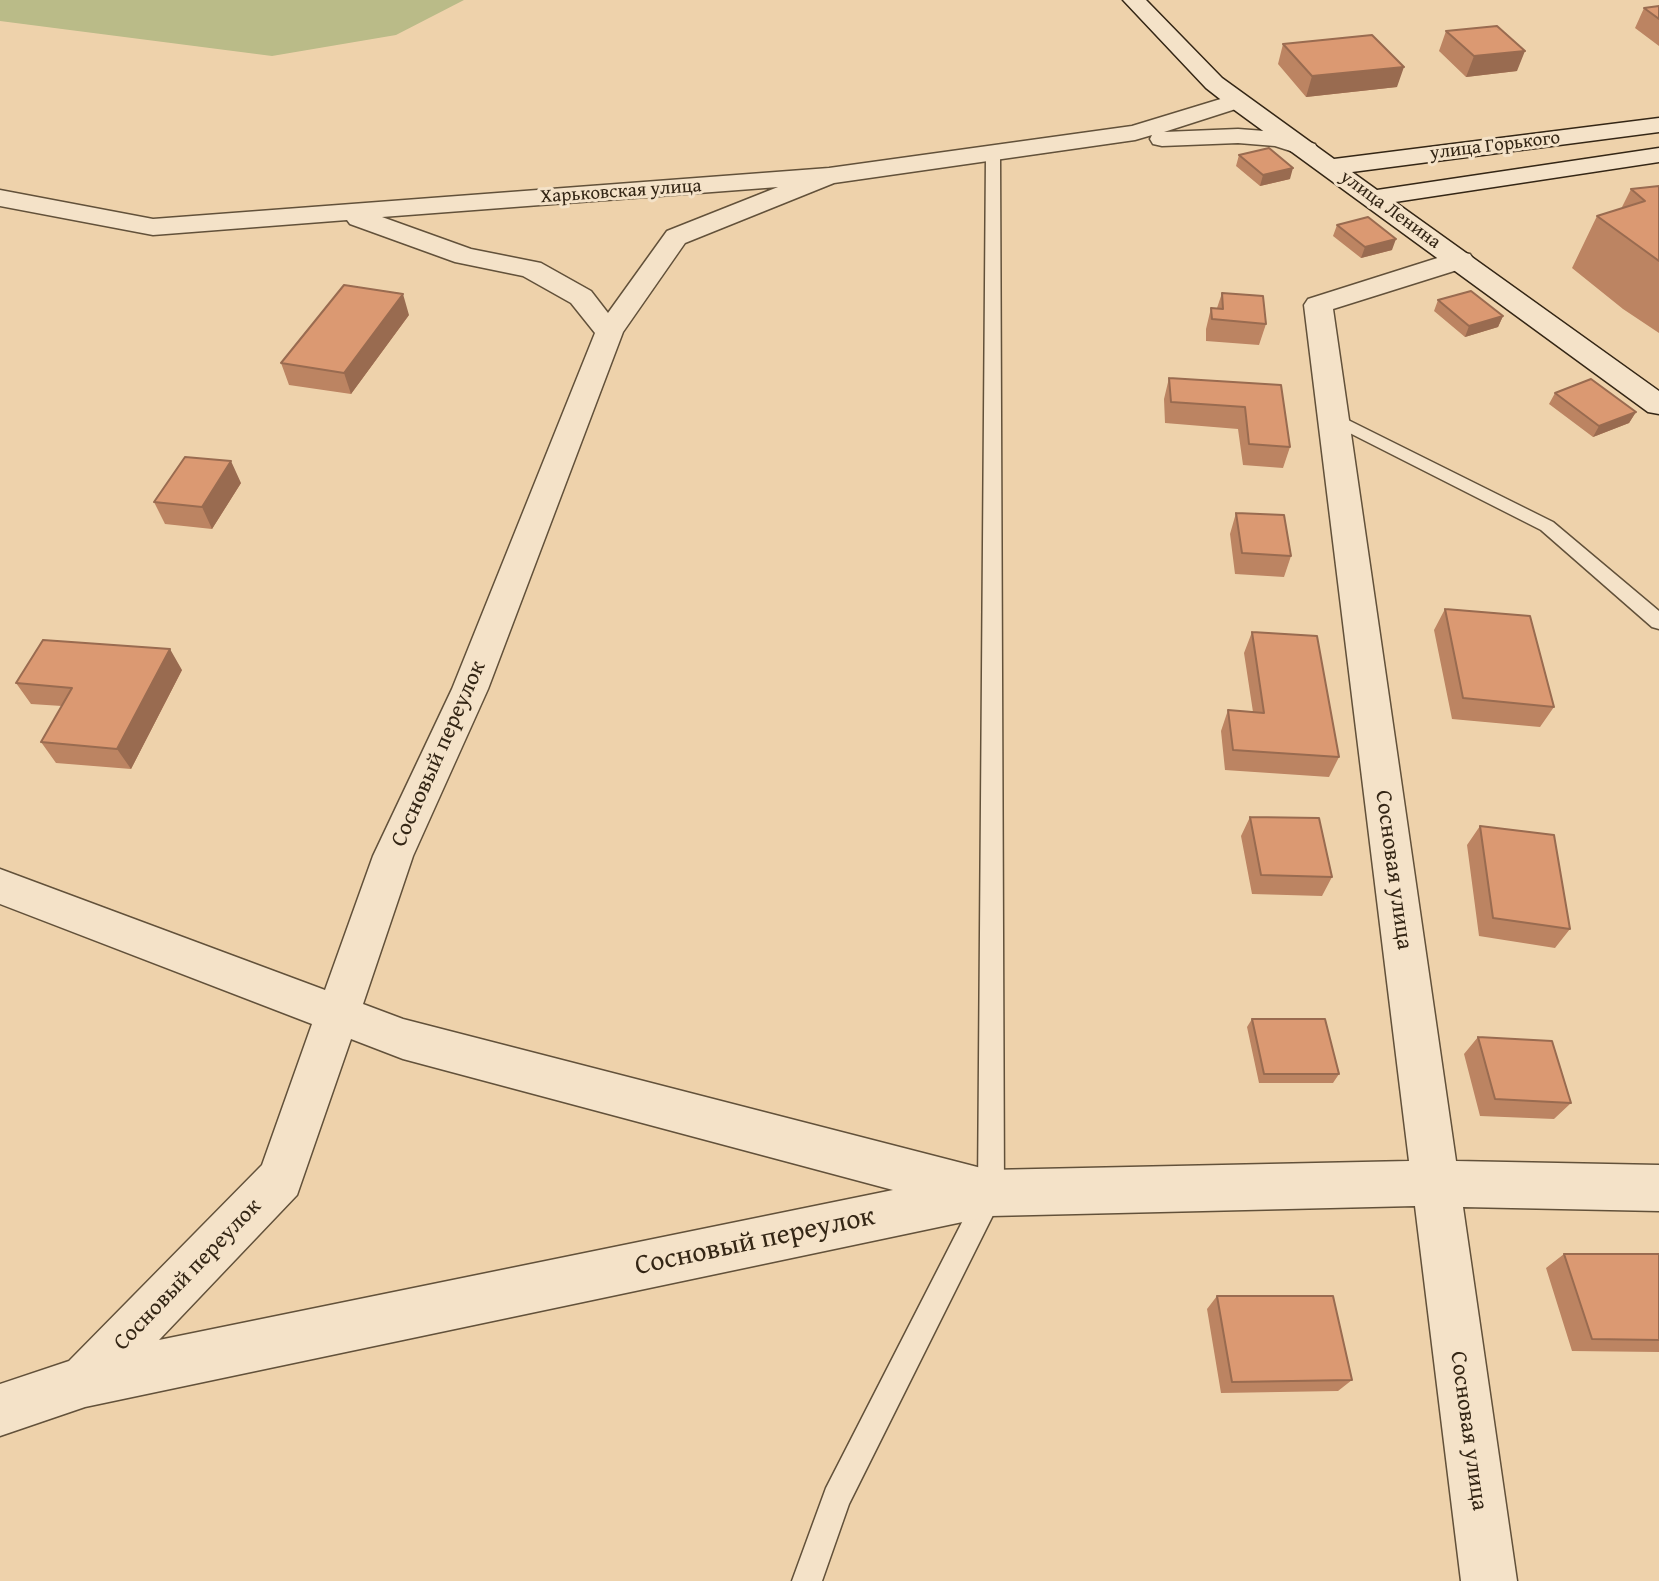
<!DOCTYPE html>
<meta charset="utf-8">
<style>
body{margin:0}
canvas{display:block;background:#eed2ab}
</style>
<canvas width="1659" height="1581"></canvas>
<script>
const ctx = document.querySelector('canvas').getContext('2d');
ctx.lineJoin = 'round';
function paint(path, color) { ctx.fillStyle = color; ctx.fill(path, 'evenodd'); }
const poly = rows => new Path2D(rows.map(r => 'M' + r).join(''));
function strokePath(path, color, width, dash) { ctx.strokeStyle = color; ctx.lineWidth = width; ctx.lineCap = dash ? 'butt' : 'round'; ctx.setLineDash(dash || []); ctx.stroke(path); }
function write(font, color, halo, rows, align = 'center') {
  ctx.font = font + ' "Gentium Book Plus",serif'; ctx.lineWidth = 6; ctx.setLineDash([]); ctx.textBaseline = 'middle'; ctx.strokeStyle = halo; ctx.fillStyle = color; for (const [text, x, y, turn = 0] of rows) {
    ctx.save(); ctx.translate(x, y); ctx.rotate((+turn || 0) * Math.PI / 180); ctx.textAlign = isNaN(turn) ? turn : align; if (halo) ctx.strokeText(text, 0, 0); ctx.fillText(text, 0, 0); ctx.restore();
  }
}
paint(poly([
 [0,0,464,0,396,35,272,56,0,21]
]), '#babb88');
const lane = poly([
 [993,151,1000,155,1004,1193,849,1504,822,1581,792,1581,826,1488,978,1191,986,155,993,151],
 [1332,412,1553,522,1659,611,1659,629,1652,627,1541,530,1326,421,1324,417,1332,412]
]);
const street = poly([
 [1237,94,1245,96,1249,101,1245,106,1164,132,1238,129,1278,132,1315,144,1318,149,1315,154,1306,156,1275,146,1238,143,1162,146,1153,144,1150,139,1152,135,1135,140,834,183,685,243,623,332,488,689,413,856,363,1004,403,1019,989,1170,1409,1161,1304,305,1308,299,1450,254,1460,252,1470,254,1474,260,1470,266,1333,309,1456,1161,1659,1165,1659,1211,1463,1207,1517,1581,1461,1581,1415,1206,991,1216,85,1407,0,1436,0,1384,69,1361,262,1165,312,1024,0,904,0,869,325,990,373,856,452,689,595,333,571,303,523,276,455,262,350,224,347,220,153,235,0,206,0,190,153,219,829,168,1132,126,1237,94],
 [778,187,667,231,608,313,591,291,541,263,471,249,382,217,778,187],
 [351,1039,403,1059,893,1190,159,1340,297,1195,351,1039]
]);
const secondary = poly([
 [1123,0,1146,0,1222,78,1334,159,1659,118,1659,132,1352,172,1377,190,1659,148,1659,162,1395,202,1659,391,1659,414,1648,412,1229,106,1206,88,1123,0]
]);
strokePath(lane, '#62513a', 3);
strokePath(street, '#62513a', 3);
strokePath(secondary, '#342615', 3);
paint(lane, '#f4e2c8');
paint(street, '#f4e2c8');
paint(secondary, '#f4e2c8');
paint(poly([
 [1659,6,1659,46,1635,28,1644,8],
 [1446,31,1517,71,1466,77,1439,51],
 [1283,44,1397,87,1306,97,1278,64],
 [1239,155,1290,179,1260,186,1236,166],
 [1659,186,1659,333,1623,309,1572,268,1597,216,1621,209,1631,189],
 [1337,225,1392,250,1361,258,1333,236],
 [1222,293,1266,324,1259,345,1206,341,1206,329,1211,308,1217,308],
 [1438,300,1503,316,1498,327,1465,337,1434,311],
 [409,315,351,394,289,385,281,363],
 [1169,378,1281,385,1290,447,1283,468,1243,465,1238,429,1165,423,1164,399],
 [1555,393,1636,412,1629,423,1593,437,1549,404],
 [241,483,212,529,165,524,154,502],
 [1236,513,1291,556,1284,577,1235,574,1230,534],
 [1445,609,1554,707,1540,727,1452,719,1434,630],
 [1252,632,1339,757,1329,777,1225,770,1221,731,1228,710,1253,712,1244,653],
 [182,670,131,769,56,763,41,742,62,706,31,704,16,683],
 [1250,817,1332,877,1322,896,1252,894,1241,836],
 [1480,826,1570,929,1555,948,1479,936,1467,845],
 [1252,1019,1339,1074,1333,1083,1259,1083,1247,1027],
 [1478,1037,1571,1103,1554,1119,1480,1116,1464,1054],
 [1564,1254,1659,1254,1659,1352,1572,1351,1546,1268],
 [1217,1296,1352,1380,1338,1391,1221,1393,1207,1309]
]), '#bc8462');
paint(poly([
 [1525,51,1517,71,1466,77,1474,56],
 [1404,67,1397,87,1306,97,1312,76],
 [1293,168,1290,179,1260,186,1263,175],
 [1396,239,1392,250,1361,258,1365,247],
 [403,294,409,315,351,394,344,373],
 [1503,316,1498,327,1465,337,1469,326],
 [1636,412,1629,423,1593,437,1599,426],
 [231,461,241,483,212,529,202,507],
 [170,649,182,670,131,769,117,749]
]), '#996b50');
const building = poly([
 [1659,6,1659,19,1644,8,1659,6],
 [1497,26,1525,51,1474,56,1446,31,1497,26],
 [1372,35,1404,67,1312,76,1283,44,1372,35],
 [1269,148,1293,168,1263,175,1239,155,1269,148],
 [1659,186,1659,261,1597,216,1645,201,1631,189,1659,186],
 [1368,217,1396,239,1365,247,1337,225,1368,217],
 [344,285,403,294,344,373,281,363,344,285],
 [1471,291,1503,316,1469,326,1438,300,1471,291],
 [1222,293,1263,296,1266,324,1212,319,1211,308,1223,309,1222,293],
 [1169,378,1281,385,1290,447,1249,444,1245,407,1171,402,1169,378],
 [1591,379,1636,412,1599,426,1555,393,1591,379],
 [185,457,231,461,202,507,154,502,185,457],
 [1236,513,1284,515,1291,556,1242,553,1236,513],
 [1445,609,1530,616,1554,707,1463,698,1445,609],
 [1252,632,1317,636,1339,757,1233,750,1228,710,1264,713,1252,632],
 [43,640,170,649,117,749,41,742,72,688,16,683,43,640],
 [1250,817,1319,818,1332,877,1261,875,1250,817],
 [1480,826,1554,835,1570,929,1493,918,1480,826],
 [1252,1019,1325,1019,1339,1074,1264,1074,1252,1019],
 [1478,1037,1552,1041,1571,1103,1495,1099,1478,1037],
 [1564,1254,1659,1254,1659,1340,1592,1339,1564,1254],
 [1217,1296,1333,1296,1352,1380,1232,1382,1217,1296]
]);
paint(building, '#db9972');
strokePath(building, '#996b50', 2);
write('19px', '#342615', '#f4e2c8', [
 ["улица Горького",1495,146,-7],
 ["Харьковская улица",621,192,-4],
 ["улица Ленина",1390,210,36]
]);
write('23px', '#342615', '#f4e2c8', [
 ["Сосновый переулок",439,754,-66],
 ["Сосновая улица",1393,870,82],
 ["Сосновый переулок",188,1275,-46],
 ["Сосновая улица",1468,1431,82]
]);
write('28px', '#342615', '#f4e2c8', [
 ["Сосновый переулок",755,1242,-12]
]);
</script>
